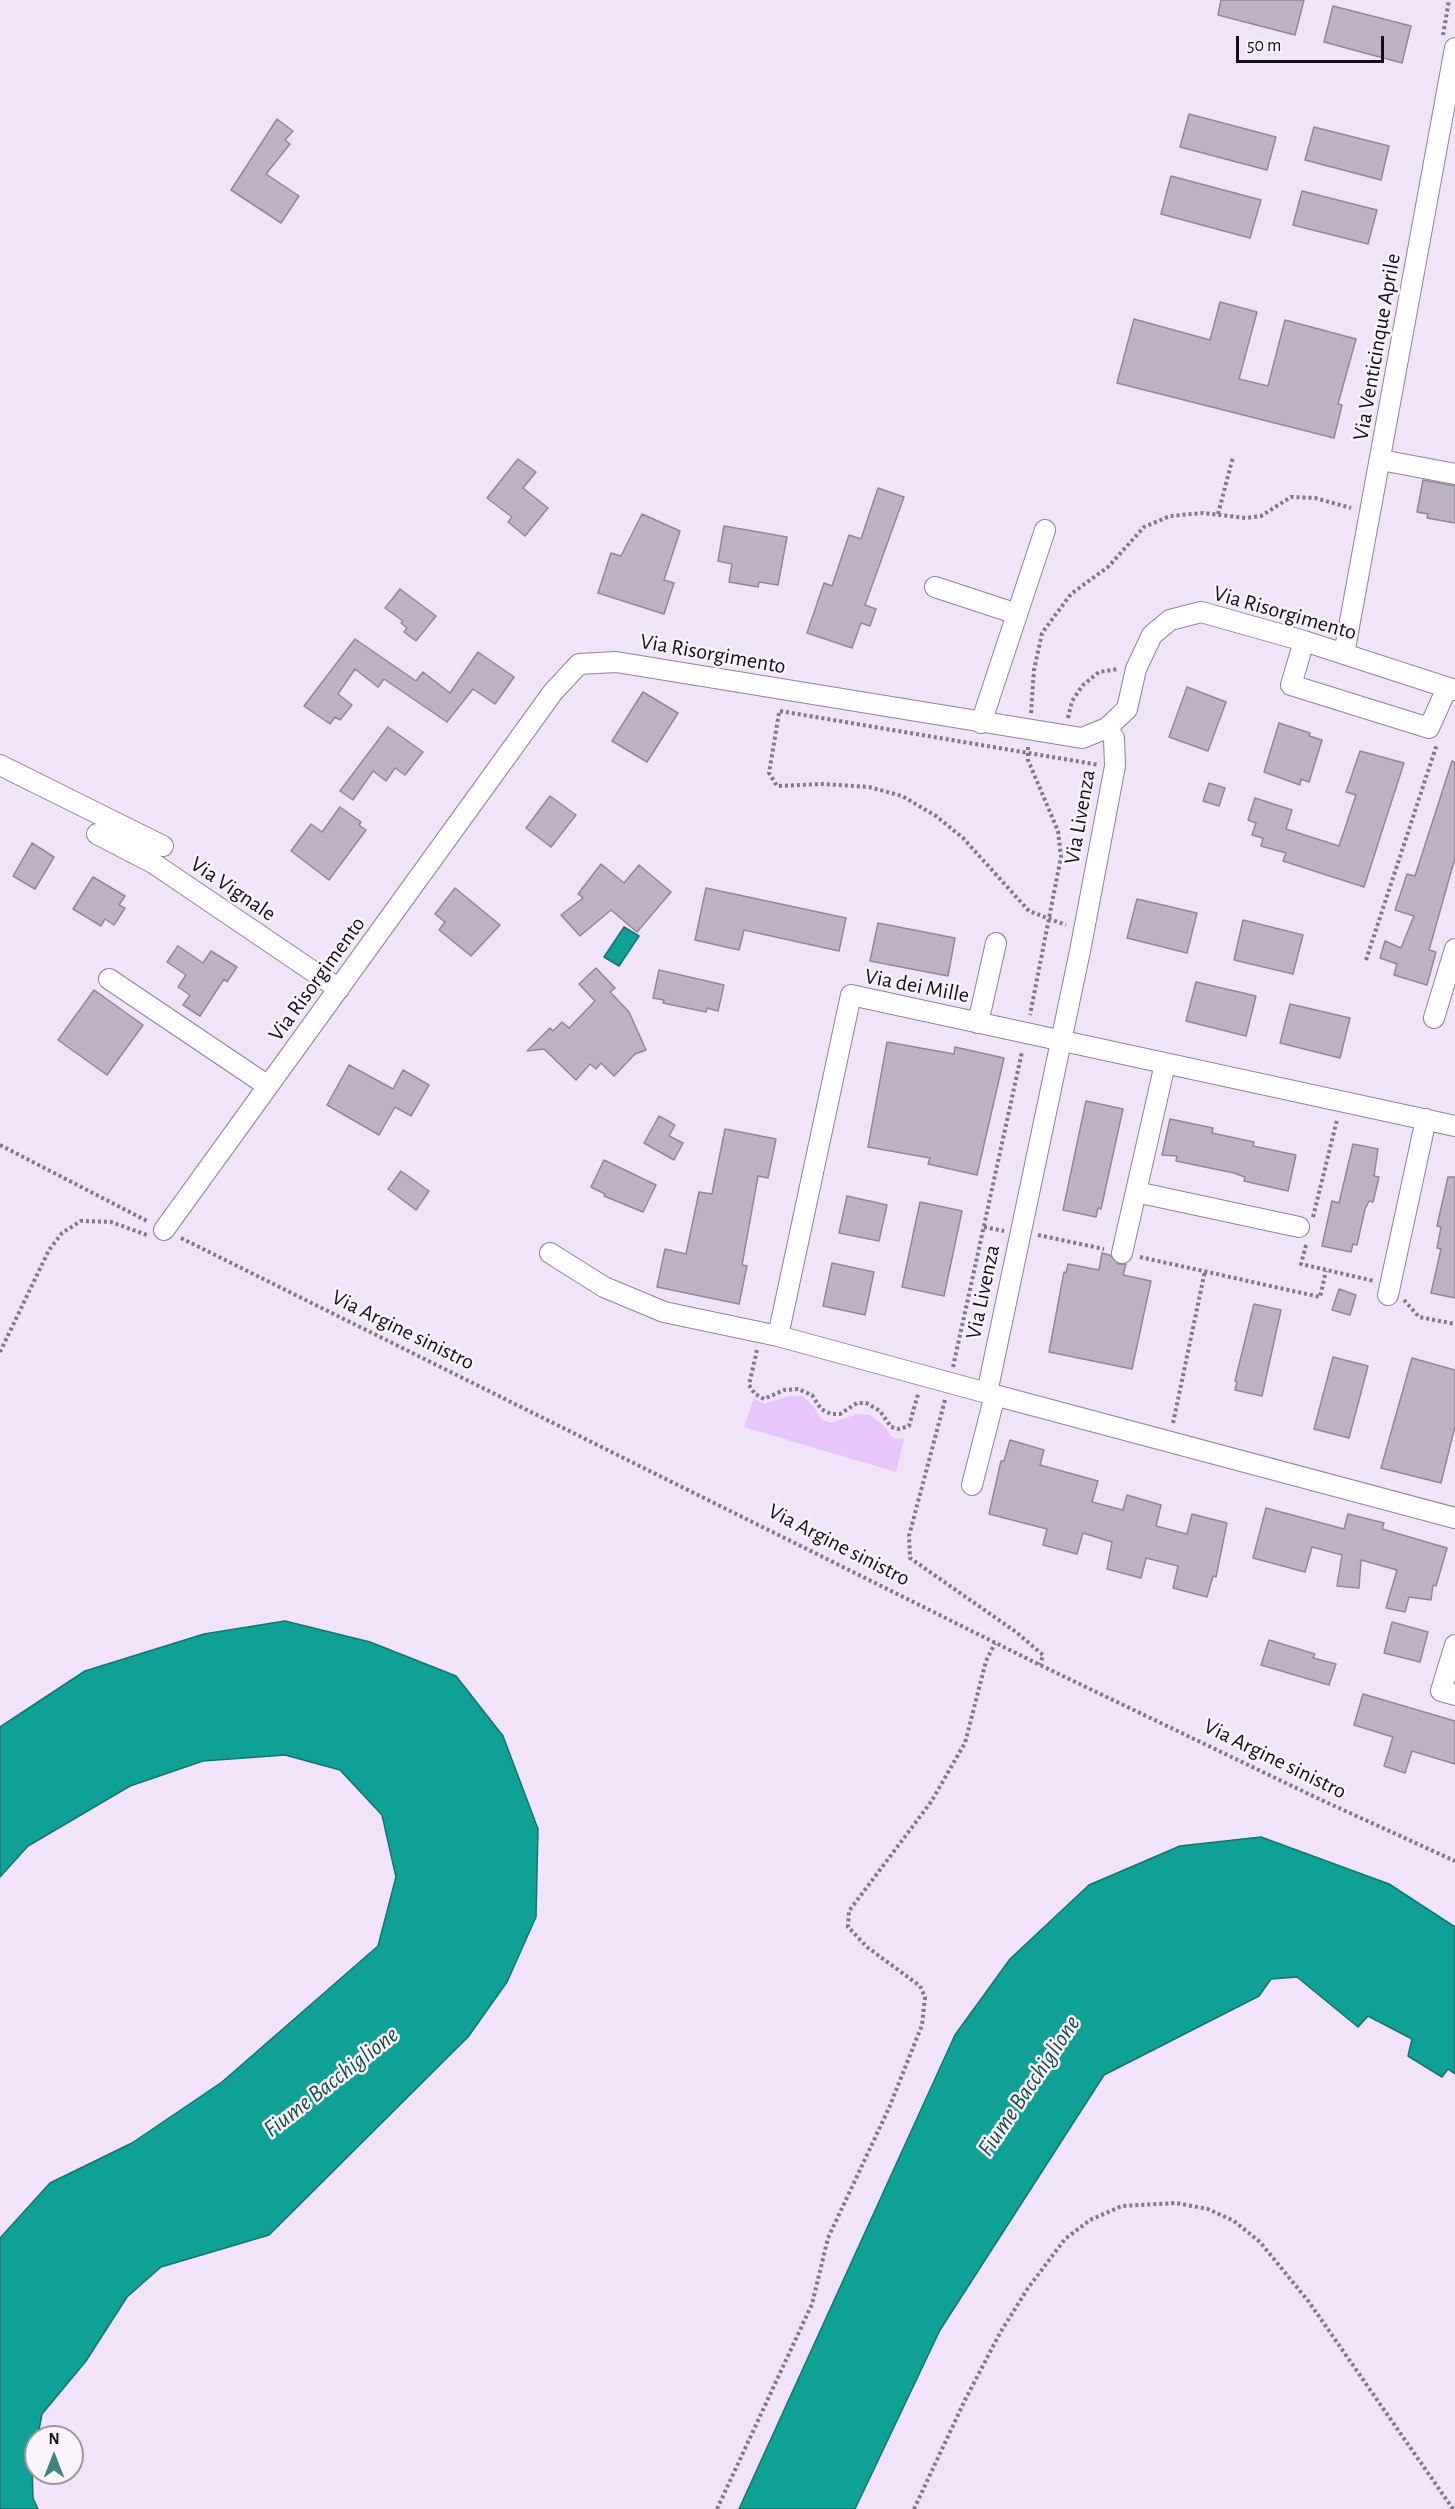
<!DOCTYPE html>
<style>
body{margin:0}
#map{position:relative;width:1455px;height:2509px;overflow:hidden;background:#f1e3f9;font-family:"Alegreya Sans",sans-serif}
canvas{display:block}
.north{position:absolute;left:24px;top:2425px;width:60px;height:60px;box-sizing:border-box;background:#f9f3fc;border:2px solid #9d97a0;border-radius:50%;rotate:0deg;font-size:16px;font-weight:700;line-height:24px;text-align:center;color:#120e15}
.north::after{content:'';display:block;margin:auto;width:21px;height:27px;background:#3d847d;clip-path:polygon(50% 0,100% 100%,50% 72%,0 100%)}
.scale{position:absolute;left:1236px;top:36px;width:148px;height:27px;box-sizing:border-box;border:3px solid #120e15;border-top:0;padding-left:8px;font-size:18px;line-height:21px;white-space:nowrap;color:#120e15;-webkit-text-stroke:4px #f9f3fc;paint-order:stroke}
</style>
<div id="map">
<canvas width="1455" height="2509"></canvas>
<div class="north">N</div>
<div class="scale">50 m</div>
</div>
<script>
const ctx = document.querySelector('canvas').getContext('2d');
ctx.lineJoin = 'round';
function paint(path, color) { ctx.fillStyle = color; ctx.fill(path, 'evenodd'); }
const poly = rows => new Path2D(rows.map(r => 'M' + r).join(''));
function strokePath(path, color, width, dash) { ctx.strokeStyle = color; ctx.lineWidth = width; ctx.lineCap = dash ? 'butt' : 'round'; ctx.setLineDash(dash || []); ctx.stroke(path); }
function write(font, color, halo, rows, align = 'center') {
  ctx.font = font + ' "Alegreya Sans",sans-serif'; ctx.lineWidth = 5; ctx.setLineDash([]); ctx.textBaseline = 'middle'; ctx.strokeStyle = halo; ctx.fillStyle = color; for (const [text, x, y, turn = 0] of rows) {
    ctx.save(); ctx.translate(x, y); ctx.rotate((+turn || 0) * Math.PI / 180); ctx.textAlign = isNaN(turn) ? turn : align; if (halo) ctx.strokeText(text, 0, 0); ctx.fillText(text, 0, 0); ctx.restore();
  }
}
paint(poly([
 [789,1396,803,1396,814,1407,821,1419,831,1423,857,1414,870,1415,883,1425,893,1438,904,1439,896,1472,744,1427,754,1398,764,1404]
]), '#e8c5fa');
const water = poly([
 [624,927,639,936,619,966,604,957,624,927],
 [285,1621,370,1642,456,1676,503,1736,538,1829,536,1917,507,1982,468,2037,269,2235,161,2267,127,2297,86,2361,42,2414,32,2466,33,2498,38,2509,0,2509,0,2238,50,2183,132,2143,222,2082,378,1946,396,1877,382,1815,340,1770,285,1755,203,1761,130,1786,28,1846,0,1877,0,1727,85,1671,204,1634,285,1621],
 [1261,1837,1389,1884,1455,1927,1455,2074,1448,2069,1442,2077,1408,2056,1412,2039,1368,2016,1358,2027,1297,1977,1271,1979,1259,1996,1104,2075,940,2330,855,2509,739,2509,955,2035,1010,1959,1089,1885,1180,1846,1261,1837]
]);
paint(water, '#10a196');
strokePath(water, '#11756f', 1.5);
const building = poly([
 [1221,0,1304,0,1295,35,1218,15,1221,0],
 [1333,6,1411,26,1402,63,1324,42,1333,6],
 [1189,114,1276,137,1267,170,1180,147,1189,114],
 [277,119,293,131,285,140,290,144,266,174,299,196,281,223,231,190,277,119],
 [1314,127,1389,146,1381,180,1305,160,1314,127],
 [1171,176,1261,200,1250,238,1161,214,1171,176],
 [1302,191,1377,210,1368,244,1293,225,1302,191],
 [1220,302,1257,312,1239,379,1268,386,1285,320,1356,339,1338,404,1342,405,1334,438,1117,383,1134,319,1210,340,1220,302],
 [518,459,536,472,523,488,548,508,525,536,508,522,512,517,487,498,518,459],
 [1423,480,1455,486,1455,523,1427,518,1428,514,1417,512,1423,480],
 [878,488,904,497,865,605,876,609,870,626,861,623,852,648,807,633,824,583,832,586,849,535,861,539,878,488],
 [642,514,680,531,664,580,674,583,664,614,598,593,611,553,621,556,642,514],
 [724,526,787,537,778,585,759,582,758,587,729,582,732,564,718,561,724,526],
 [400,589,436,616,416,641,404,632,407,628,401,623,403,621,385,608,400,589],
 [355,639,416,681,423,672,450,693,478,652,514,677,495,704,473,689,447,722,384,679,378,687,355,669,338,694,352,705,340,720,335,717,330,724,304,706,355,639],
 [1187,687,1226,702,1208,751,1169,737,1187,687],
 [643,692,678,713,647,762,612,741,643,692],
 [1279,723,1310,733,1309,736,1322,740,1309,782,1301,779,1300,785,1264,772,1279,723],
 [388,727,423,752,405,775,395,768,386,781,373,771,353,800,340,791,388,727],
 [1360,751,1404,763,1364,887,1283,861,1286,853,1261,846,1263,838,1252,835,1256,823,1248,820,1255,798,1292,810,1286,829,1339,846,1356,795,1346,792,1360,751],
 [1452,761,1455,762,1455,858,1429,950,1436,952,1427,985,1394,975,1397,964,1380,958,1385,941,1401,948,1414,916,1395,910,1407,874,1415,876,1452,761],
 [1209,783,1225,788,1219,806,1203,801,1209,783],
 [550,796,576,815,551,847,526,828,550,796],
 [340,807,361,822,359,825,366,830,329,880,291,851,311,824,322,832,340,807],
 [32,843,54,857,35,889,13,876,32,843],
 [601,864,624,883,639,865,671,892,637,932,611,910,580,936,561,915,583,898,578,894,601,864],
 [93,877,125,896,119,905,125,908,114,925,105,919,101,926,73,909,93,877],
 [455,888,500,925,471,956,439,930,445,922,435,914,455,888],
 [706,888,846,918,839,951,744,930,739,950,695,940,706,888],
 [1137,899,1197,913,1187,953,1127,938,1137,899],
 [1243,920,1303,935,1293,974,1234,960,1243,920],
 [878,923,955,938,948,976,870,961,878,923],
 [178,946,203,963,211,951,237,967,227,982,224,979,200,1016,183,1005,190,995,178,987,186,975,167,962,178,946],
 [596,968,615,988,610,992,629,1012,646,1050,635,1054,614,1076,601,1063,596,1069,590,1064,576,1080,544,1049,527,1051,550,1028,553,1031,562,1022,569,1028,595,1001,579,984,596,968],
 [659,970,724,985,718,1011,707,1008,706,1012,663,1003,664,1000,653,998,659,970],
 [1196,982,1256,996,1246,1036,1186,1021,1196,982],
 [94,990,143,1025,107,1075,58,1040,94,990],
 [1290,1004,1350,1018,1340,1058,1280,1043,1290,1004],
 [887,1042,954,1054,955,1047,1004,1058,977,1175,928,1164,930,1158,868,1147,887,1042],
 [349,1065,393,1089,403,1070,429,1085,411,1116,395,1107,379,1135,327,1105,349,1065],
 [1086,1101,1123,1109,1101,1209,1098,1208,1096,1217,1063,1210,1086,1101],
 [659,1116,675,1125,669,1136,683,1143,674,1160,644,1143,659,1116],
 [1170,1119,1213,1128,1212,1133,1254,1142,1253,1146,1296,1155,1288,1191,1244,1181,1245,1177,1234,1173,1176,1161,1177,1156,1162,1155,1170,1119],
 [725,1129,776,1139,768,1178,758,1176,742,1265,747,1266,739,1304,657,1287,665,1249,686,1254,699,1192,712,1194,725,1129],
 [1353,1144,1378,1149,1374,1176,1379,1177,1373,1202,1369,1201,1365,1209,1357,1245,1353,1244,1351,1252,1322,1246,1332,1201,1339,1203,1353,1144],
 [604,1160,656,1185,643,1212,604,1196,605,1194,591,1187,604,1160],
 [401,1171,429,1191,416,1210,388,1189,401,1171],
 [1448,1177,1455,1177,1455,1298,1431,1293,1441,1249,1437,1248,1441,1227,1437,1226,1448,1177],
 [847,1196,887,1205,879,1241,839,1233,847,1196],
 [920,1202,962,1211,944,1296,902,1287,920,1202],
 [1102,1253,1110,1255,1119,1264,1126,1264,1123,1275,1151,1281,1132,1369,1049,1352,1064,1272,1066,1273,1068,1264,1099,1270,1102,1253],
 [832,1263,874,1272,865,1315,823,1306,832,1263],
 [1339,1289,1356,1295,1350,1315,1332,1310,1339,1289],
 [1254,1304,1281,1310,1262,1396,1235,1390,1237,1382,1235,1381,1254,1304],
 [1333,1357,1368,1366,1349,1438,1314,1429,1333,1357],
 [1412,1358,1455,1370,1455,1426,1441,1483,1381,1468,1412,1358],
 [1010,1440,1044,1450,1040,1465,1098,1481,1092,1502,1123,1510,1127,1495,1161,1505,1156,1526,1187,1534,1192,1514,1227,1523,1216,1577,1213,1576,1207,1597,1173,1588,1178,1566,1146,1558,1141,1578,1107,1569,1112,1542,1083,1533,1077,1554,1043,1545,1047,1529,989,1514,1001,1461,1004,1461,1010,1440],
 [1266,1508,1344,1529,1348,1514,1384,1523,1382,1529,1447,1548,1436,1586,1433,1585,1431,1600,1409,1597,1405,1612,1386,1608,1397,1570,1361,1560,1359,1588,1337,1586,1342,1555,1312,1547,1305,1572,1253,1558,1266,1508],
 [1392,1622,1428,1632,1420,1662,1384,1653,1392,1622],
 [1269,1640,1315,1654,1313,1658,1336,1664,1329,1685,1261,1665,1269,1640],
 [1363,1694,1455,1721,1455,1764,1412,1751,1405,1773,1384,1766,1393,1737,1354,1725,1363,1694]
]);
paint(building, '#bfb1c6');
strokePath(building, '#93869a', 1.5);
const minor = poly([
 [1381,460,1455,474],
 [935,587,1017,614],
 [1304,641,1291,685,1429,728,1447,688],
 [1344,654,1455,48],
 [981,723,1045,530],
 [1107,728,1114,738,1115,766,1080,951,987,1393,1455,1518],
 [0,765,163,846],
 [97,834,153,863,339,989],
 [109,979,268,1086],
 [1434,1018,1455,949],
 [978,1023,996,943],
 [1136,1192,1299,1227],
 [164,1230,553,692,579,664,616,662,1082,738,1107,728,1127,709,1136,669,1152,635,1170,620,1201,612,1304,641,1455,690],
 [550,1253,604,1287,664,1312,778,1336],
 [1122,1253,1165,1064],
 [1388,1295,1426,1119],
 [987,1393,778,1336,851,995,1455,1126],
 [972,1485,995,1395],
 [1455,1645,1441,1691,1455,1695]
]);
strokePath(minor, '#8f8397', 22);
strokePath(poly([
 [1443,35,1449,0],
 [1218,514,1233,457],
 [780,711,1099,765],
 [779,713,769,773,777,786,823,784,869,787,902,796,936,816,963,838,1029,911,1066,925],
 [1031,713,1034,670,1042,633,1071,594,1108,567,1144,527,1170,516,1203,513,1246,518,1261,516,1291,497,1315,498,1351,508],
 [1068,718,1072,701,1083,685,1099,672,1118,669],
 [1028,747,1028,760,1058,831,1061,857,1030,1015],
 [1366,960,1437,744],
 [0,1145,147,1221],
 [1313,1217,1337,1120],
 [984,1227,1004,1231],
 [1038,1235,1104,1249],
 [181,1238,1040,1665,1317,1798,1455,1861],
 [1306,1245,1301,1264,1374,1281],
 [1140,1257,1320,1297,1326,1271],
 [1404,1300,1419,1317,1455,1324],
 [757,1350,749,1385,755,1394,764,1399,784,1390,798,1389,812,1395,821,1409,831,1414,840,1414,857,1403,866,1403,880,1411,891,1427,899,1429,909,1426,918,1394],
 [0,1352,49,1250,62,1233,81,1221,111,1222,147,1235],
 [953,1367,1022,1052],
 [945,1400,909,1536,910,1558,1016,1632,1043,1655,1040,1665],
 [1173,1423,1205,1271],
 [717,2509,812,2304,828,2238,889,2108,922,2025,925,1997,920,1986,867,1947,848,1927,849,1911,931,1802,965,1743,986,1661,995,1643],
 [914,2509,965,2400,1000,2333,1028,2288,1065,2239,1090,2220,1122,2206,1176,2203,1208,2209,1234,2221,1260,2242,1309,2302,1453,2509]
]), '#817887', 4, [3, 3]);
strokePath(minor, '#fff', 20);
write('22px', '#120e15', '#f9f3fc', [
 ["Via Venticinque Aprile",1377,347,-80],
 ["Via Risorgimento",1285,613,16],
 ["Via Risorgimento",713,654,10],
 ["Via Livenza",1080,817,-80],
 ["Via Vignale",233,889,34],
 ["Via Risorgimento",317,979,-54],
 ["Via dei Mille",917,986,11],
 ["Via Livenza",983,1292,-78],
 ["Via Argine sinistro",403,1330,26],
 ["Via Argine sinistro",839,1545,27],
 ["Via Argine sinistro",1275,1759,26]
]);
write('italic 24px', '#154b46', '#f9f3fc', [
 ["Fiume Bacchiglione",331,2082,-38],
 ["Fiume Bacchiglione",1029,2086,-56]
]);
</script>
